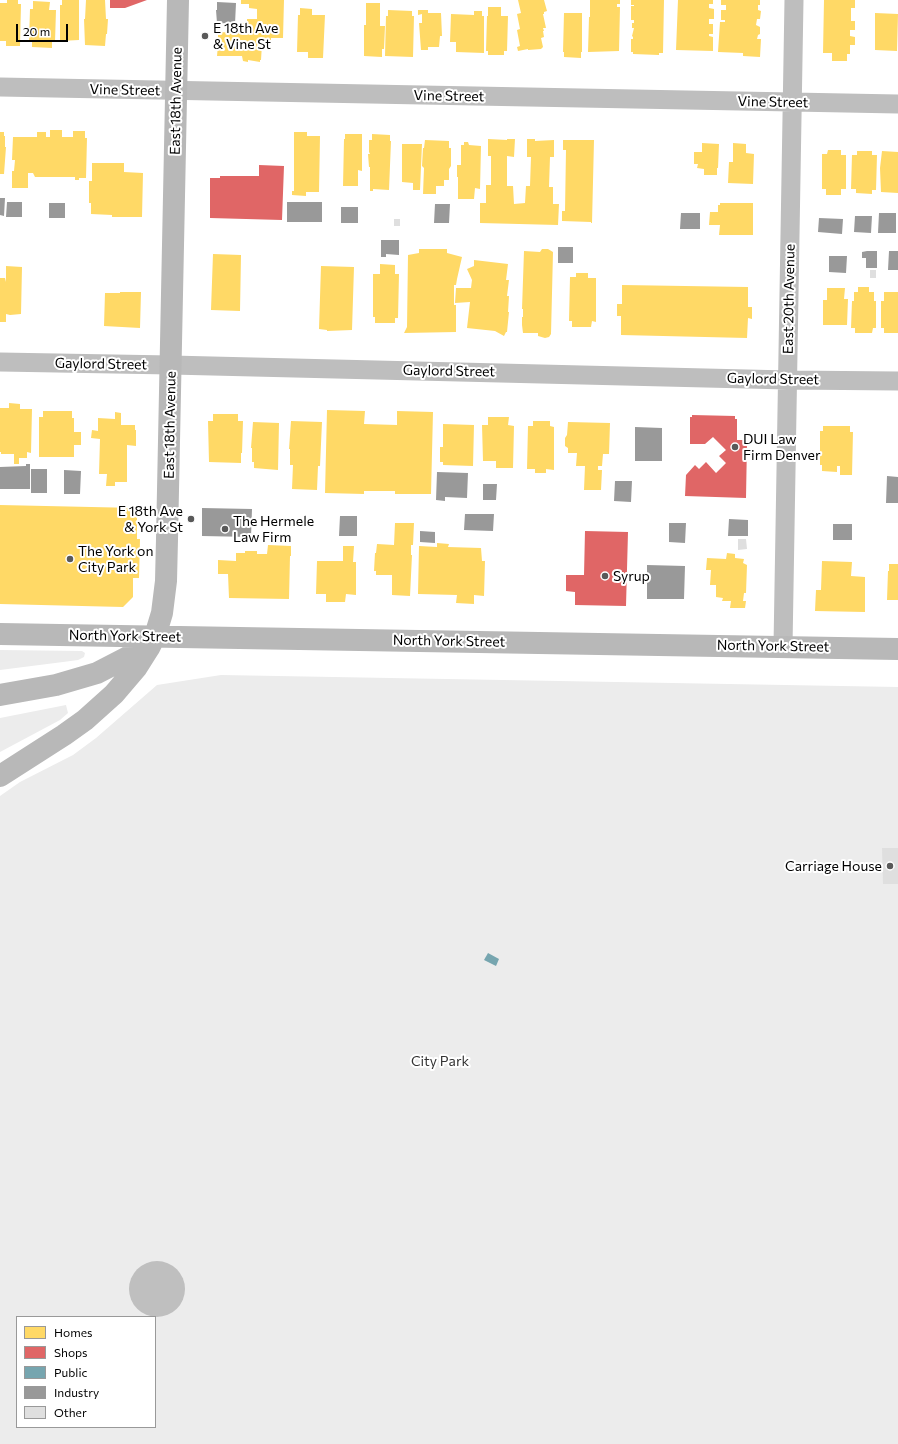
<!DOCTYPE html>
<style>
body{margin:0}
#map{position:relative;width:898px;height:1444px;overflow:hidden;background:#fff;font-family:Commissioner,sans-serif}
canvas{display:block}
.legend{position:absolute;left:16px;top:1316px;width:140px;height:112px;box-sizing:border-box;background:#fff;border:1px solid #999;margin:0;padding:5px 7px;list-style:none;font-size:12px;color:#000}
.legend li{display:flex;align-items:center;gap:8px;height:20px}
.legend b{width:20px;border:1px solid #999}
.scale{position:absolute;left:16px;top:24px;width:52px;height:18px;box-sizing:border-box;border:2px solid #000;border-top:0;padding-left:5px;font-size:12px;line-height:14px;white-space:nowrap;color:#000;-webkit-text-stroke:3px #fff;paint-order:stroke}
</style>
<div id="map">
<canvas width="898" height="1444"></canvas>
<ul class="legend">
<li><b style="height:11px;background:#ffd966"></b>Homes</li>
<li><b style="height:11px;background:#e06666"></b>Shops</li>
<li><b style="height:11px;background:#76a5af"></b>Public</li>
<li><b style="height:11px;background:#999"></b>Industry</li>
<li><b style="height:11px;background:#dfdfdf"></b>Other</li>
</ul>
<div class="scale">20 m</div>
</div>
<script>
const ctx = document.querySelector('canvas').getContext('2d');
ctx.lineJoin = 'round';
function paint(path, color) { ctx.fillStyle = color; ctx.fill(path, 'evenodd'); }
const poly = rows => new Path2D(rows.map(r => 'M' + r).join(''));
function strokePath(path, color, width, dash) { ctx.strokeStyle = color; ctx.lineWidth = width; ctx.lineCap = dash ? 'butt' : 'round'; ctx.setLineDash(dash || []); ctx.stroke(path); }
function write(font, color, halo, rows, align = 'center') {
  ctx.font = font + ' Commissioner,sans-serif'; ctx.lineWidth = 4; ctx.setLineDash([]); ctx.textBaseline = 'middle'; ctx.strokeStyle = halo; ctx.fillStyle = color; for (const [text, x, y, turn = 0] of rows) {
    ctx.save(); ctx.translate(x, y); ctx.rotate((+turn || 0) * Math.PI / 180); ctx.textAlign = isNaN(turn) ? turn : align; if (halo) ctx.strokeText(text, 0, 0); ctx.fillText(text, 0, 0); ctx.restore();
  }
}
paint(poly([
 [0,650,82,651,85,653,84,657,78,660,63,662,0,670],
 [221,675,898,687,898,1444,0,1444,0,796,20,782,73,755,96,738,157,685],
 [17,1317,155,1317,155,1427,17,1427],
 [66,705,68,713,60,720,0,752,0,718]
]), '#ececec');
paint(poly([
 '129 1289a28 28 0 1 1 56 0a28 28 0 1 1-56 0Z'
]), '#bfbfbf');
paint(poly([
 [7,0,18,0,18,4,21,4,20,46,6,46,6,41,0,41,0,3,7,3],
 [62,0,79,0,79,40,60,41,60,5,62,5],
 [86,0,105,0,106,19,108,19,107,34,106,34,105,46,85,45,84,19,85,19],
 [241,0,284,0,283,38,271,38,271,45,262,44,261,60,260,60,260,62,248,60,248,62,243,61,242,56,217,56,218,45,216,45,216,39,218,39,218,32,241,33,241,23,247,23,247,19,257,19,257,9,249,8,249,4,241,4],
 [518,0,544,0,547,11,544,12,544,14,543,14,546,28,543,28,544,31,543,31,544,37,541,38,543,47,541,49,528,50,528,49,518,51,517,47,520,46,517,30,520,29,517,14,521,13],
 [590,0,620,0,620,4,617,4,617,7,620,7,619,51,588,52,589,17,590,17],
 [631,0,664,0,663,53,659,53,659,55,633,54,633,52,631,52,631,39,633,39,633,37,632,36,634,28,632,28,632,23,634,23,634,20,631,20,631,6,634,6,634,5,631,5],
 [678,0,713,0,713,4,709,4,709,8,714,9,714,19,709,19,709,24,713,24,713,34,709,34,709,36,713,37,713,51,676,50],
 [721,0,760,0,760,5,758,5,758,10,761,11,760,19,757,19,756,25,760,27,760,34,758,35,757,39,761,39,760,57,743,56,743,53,718,52,720,22,725,22,725,20,721,20,721,10,726,10,726,5,721,5],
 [824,0,855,0,855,8,851,8,851,21,855,21,855,30,850,30,850,36,855,37,855,45,850,45,850,54,847,54,847,61,832,61,832,53,823,53],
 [33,1,50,2,49,10,56,10,55,42,52,42,52,48,32,47,32,42,29,42,30,9,33,9],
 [366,3,380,3,380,26,385,26,384,49,382,49,382,57,364,56,364,25,366,25],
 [488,7,501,7,501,16,508,16,507,51,504,51,504,55,488,55,488,51,486,51,487,16,488,16],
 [300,8,312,9,312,15,325,15,323,58,308,58,308,52,297,52,298,15,300,15],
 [388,10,412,11,412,16,414,16,413,57,385,56,386,16,388,16],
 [418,10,428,10,428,13,441,13,442,36,440,36,439,47,428,47,428,50,421,50,419,23,422,23,422,14,418,15],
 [474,11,482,11,482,16,484,16,484,53,456,52,456,42,450,42,451,14,474,15],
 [564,13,582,13,582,52,581,52,581,58,564,57,564,52,563,52],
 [875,13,898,14,897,51,875,50],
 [50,130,62,130,62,137,73,137,73,131,85,131,85,138,87,138,86,178,79,178,79,180,75,180,75,177,35,177,33,173,28,173,28,188,12,188,12,171,14,171,15,160,12,160,13,137,37,137,37,132,46,132,46,137,50,137],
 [0,132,4,132,4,136,5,136,5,147,6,147,4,174,0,174],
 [294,132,307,132,307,136,320,136,319,192,306,192,306,196,292,195,292,191,294,191],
 [345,134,362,134,362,171,358,170,358,186,343,186,344,139,345,139],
 [372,134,390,135,390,141,391,141,389,190,373,189,373,191,370,191,370,167,369,167,368,154,370,154,369,152,369,140,372,140],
 [488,139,507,140,507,139,515,139,514,157,507,156,507,186,513,186,514,204,525,203,526,186,530,186,531,157,527,157,527,139,535,139,535,141,554,140,554,157,550,157,549,187,553,187,553,204,559,204,558,225,480,223,480,203,486,203,486,185,491,185,491,156,488,156],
 [425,140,449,141,449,148,451,148,451,166,449,169,449,180,444,180,444,186,436,186,436,194,423,194,424,168,422,166,423,148,424,148],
 [563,140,594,140,592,223,591,223,591,222,562,221,562,211,565,211,566,150,563,150],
 [464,142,468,142,469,145,481,146,480,189,475,188,474,199,458,199,458,177,457,177,457,165,461,165,461,145,464,145],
 [702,143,719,144,718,168,717,168,717,175,704,175,704,169,697,168,698,164,694,164,694,152,702,152],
 [733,143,746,144,746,153,754,154,753,184,728,183,729,162,733,162],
 [402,144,422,144,420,190,413,190,413,183,402,182],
 [828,150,841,150,841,155,846,155,846,189,841,189,841,195,826,195,826,189,822,189,822,154,827,154],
 [857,151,872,151,872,155,877,155,876,190,872,190,872,194,856,193,856,189,851,189,852,155,857,155],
 [882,151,898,152,898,193,881,192,880,168],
 [92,163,124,163,124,172,143,173,142,217,112,217,112,215,91,214,91,203,89,203,89,181,92,181],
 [720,203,753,203,753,235,719,235,720,225,709,225,710,212,718,212,718,205,720,205],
 [419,249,447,249,447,253,462,257,457,279,456,285,454,285,454,305,456,305,456,332,404,333,407,327,408,255,419,253],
 [542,249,548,249,553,252,551,334,549,337,545,338,538,336,538,333,523,333,522,325,522,317,523,317,523,309,522,309,524,251,540,252],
 [213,254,241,255,240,311,211,310],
 [474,260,508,264,506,280,509,280,507,296,509,296,508,312,509,312,507,332,506,332,504,336,495,331,467,328,470,302,455,303,456,288,471,288,472,280,467,269,474,266],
 [380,264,395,265,395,274,399,274,398,318,395,318,395,323,375,323,375,317,373,317,373,274,380,274],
 [6,266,22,267,21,314,10,315,6,314,6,322,0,322,0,278,5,278,6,282],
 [321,266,354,267,352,330,327,331,327,330,319,329],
 [576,273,588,273,588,278,596,278,596,322,592,321,591,327,572,327,572,321,569,321,570,277,576,277],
 [622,285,748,287,748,307,752,307,752,319,748,318,747,338,621,335,621,316,617,316,617,304,622,304],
 [858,287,869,287,869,292,874,292,874,301,876,301,876,328,873,328,872,333,855,333,855,328,851,328,852,301,854,301,854,292,858,292],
 [827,288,845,288,844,299,848,299,847,325,823,325,823,300,827,300],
 [120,292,141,292,140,328,104,326,105,293,120,293],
 [884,292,898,292,898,333,884,333,884,328,881,328,881,301,884,301],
 [9,403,20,404,20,409,32,409,31,453,27,452,27,458,19,458,19,464,14,464,14,454,1,454,1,452,0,452,0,408,9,408],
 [327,410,365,411,364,424,397,425,397,411,433,412,431,494,395,494,395,491,364,491,364,494,325,493],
 [43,411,72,411,72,418,74,418,74,432,81,432,81,445,74,445,74,457,39,457,39,417,43,417],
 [115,412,121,413,121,425,135,425,135,430,136,430,136,446,127,445,127,482,115,482,115,486,106,486,107,474,99,474,100,439,91,438,92,430,98,431,98,418,115,419],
 [213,414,238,414,238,421,243,421,242,453,241,453,241,463,209,462,208,421,213,421],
 [488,417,509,417,508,425,514,426,513,468,496,468,496,461,483,461,482,425,488,425],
 [291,421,322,422,320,466,318,466,317,490,292,489,293,465,290,465,290,449,289,449],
 [533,421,550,421,550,426,554,427,554,470,546,469,546,473,535,473,535,469,527,469,528,426,533,426],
 [253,422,279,423,278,470,254,468,254,462,252,462,252,448,251,448],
 [568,422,610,423,609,454,603,454,602,466,598,466,598,470,602,470,601,490,584,490,585,466,576,466,577,453,568,453,568,448,565,446,565,438,567,435],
 [443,424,474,425,473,466,443,465,443,462,440,462,440,447,443,447],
 [823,426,850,426,850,432,853,432,852,475,840,475,840,466,837,466,837,472,822,471,822,465,820,465,820,431,823,431],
 [0,505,137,508,137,539,140,539,139,578,133,578,133,597,123,607,0,604],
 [395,523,414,523,413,545,411,545,411,555,412,555,410,596,392,595,392,575,376,575,376,571,374,571,375,553,376,553,377,544,394,545],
 [437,543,449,544,448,547,481,548,482,561,485,561,484,596,474,595,474,604,456,603,457,595,418,594,419,546,437,547],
 [268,545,291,546,291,556,290,556,289,599,229,598,228,574,218,574,218,560,236,561,236,553,245,553,245,551,257,551,257,554,267,554],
 [343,546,354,546,353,562,356,562,356,595,346,594,345,602,326,602,326,594,316,594,317,561,343,561],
 [727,553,735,554,735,558,744,559,743,563,747,565,746,593,744,593,743,601,746,601,745,608,730,608,731,601,722,601,723,598,716,597,716,585,710,585,711,570,706,570,707,558,726,559],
 [822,561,852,562,851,576,865,577,865,612,815,611,816,590,821,590],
 [889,564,898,564,898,600,887,600,888,571,889,571]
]), '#ffd966');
paint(poly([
 [110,0,147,0,125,8,110,8],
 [259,165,284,166,282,220,210,218,210,178,220,178,220,176,259,176],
 [692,415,735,416,735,419,737,419,737,440,746,440,747,442,746,498,685,496,686,475,695,465,699,469,706,462,716,473,726,463,719,456,726,450,713,437,705,444,690,444,690,417,692,417],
 [585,531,628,532,626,606,575,605,575,592,566,591,566,575,584,575]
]), '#e06666');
paint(poly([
 [488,953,499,959,496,966,484,960]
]), '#76a5af');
paint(poly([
 [217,2,236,3,235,24,217,23,216,10,217,10],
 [0,198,5,198,4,216,0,215],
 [7,202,22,202,22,217,6,217],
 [287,202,322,202,322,222,287,222],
 [49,203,65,203,65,218,49,218],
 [435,204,450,204,449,223,434,223],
 [341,207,358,207,358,223,341,223],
 [681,213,700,213,700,229,680,229],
 [879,213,896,213,896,233,878,233],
 [855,216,872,216,871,233,854,232],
 [819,218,843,219,842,234,818,232],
 [381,240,399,240,399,255,386,254,386,257,381,257],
 [558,247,573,247,573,263,558,263],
 [867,251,877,251,877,268,866,268,866,258,862,258,862,252],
 [889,251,898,251,898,270,888,270],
 [829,256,847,256,846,273,829,272],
 [635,427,662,428,662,461,635,461],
 [26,464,30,464,30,489,0,489,0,467,26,466],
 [31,469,47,469,47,493,31,493],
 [64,470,81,471,80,494,64,494],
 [437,472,468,473,467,498,445,497,445,501,436,500],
 [887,476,898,477,898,503,886,503],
 [615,481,632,481,631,502,614,501],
 [483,484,497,484,496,500,483,500],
 [202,508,252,509,251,537,202,536],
 [465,514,494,514,493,531,464,530],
 [340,516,357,516,357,536,339,536],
 [729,519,748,520,748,536,728,536],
 [669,523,686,523,685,543,669,542],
 [833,524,852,524,852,540,833,540],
 [420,531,435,532,435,543,420,542],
 [647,565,685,566,684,599,647,599]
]), '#999');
paint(poly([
 [394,219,400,219,400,226,394,226],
 [870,270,876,270,876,278,870,278],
 [738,539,746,539,747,549,738,550],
 [882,848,898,848,898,884,883,884]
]), '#dfdfdf');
strokePath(poly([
 [0,87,898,104],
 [0,362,171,365,788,380,898,381],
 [783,646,794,0]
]), '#bebebe', 19);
strokePath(poly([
 [0,634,898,649],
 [0,695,56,685,97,673,128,657,149,641],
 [0,776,64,735,85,720,114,694,137,667,149,648,155,636,162,613,166,581,167,539,178,0]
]), '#b8b8b8', 22);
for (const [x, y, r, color] of [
 [205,36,4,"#595959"],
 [735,447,4,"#595959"],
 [191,519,4,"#595959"],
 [225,529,4,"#595959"],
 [70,559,4,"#595959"],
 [605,576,4,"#595959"],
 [890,866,4,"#595959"]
]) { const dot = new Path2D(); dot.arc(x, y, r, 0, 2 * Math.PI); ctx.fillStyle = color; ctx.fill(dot); strokePath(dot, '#fff', 1.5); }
write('14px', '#000', '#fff', [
 ["E 18th Ave",213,28],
 ["& Vine St",213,44],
 ["DUI Law",743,439],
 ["Firm Denver",743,455],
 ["E 18th Ave",183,511,"right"],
 ["& York St",183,527,"right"],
 ["The Hermele",233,521],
 ["Law Firm",233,537],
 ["The York on",78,551],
 ["City Park",78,567],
 ["Syrup",613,576],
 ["Carriage House",882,866,"right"]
], 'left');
write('14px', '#000', '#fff', [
 ["Vine Street",125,90,1],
 ["Vine Street",449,96,1],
 ["East 18th Avenue",176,101,-89],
 ["Vine Street",773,102,1],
 ["East 20th Avenue",789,299,-89],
 ["Gaylord Street",101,364,1],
 ["Gaylord Street",449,371,1],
 ["Gaylord Street",773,379,1],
 ["East 18th Avenue",170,425,-89],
 ["North York Street",125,636,1],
 ["North York Street",449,641,1],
 ["North York Street",773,646,1]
]);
write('14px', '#333', '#fff', [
 ["City Park",440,1061]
]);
</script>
